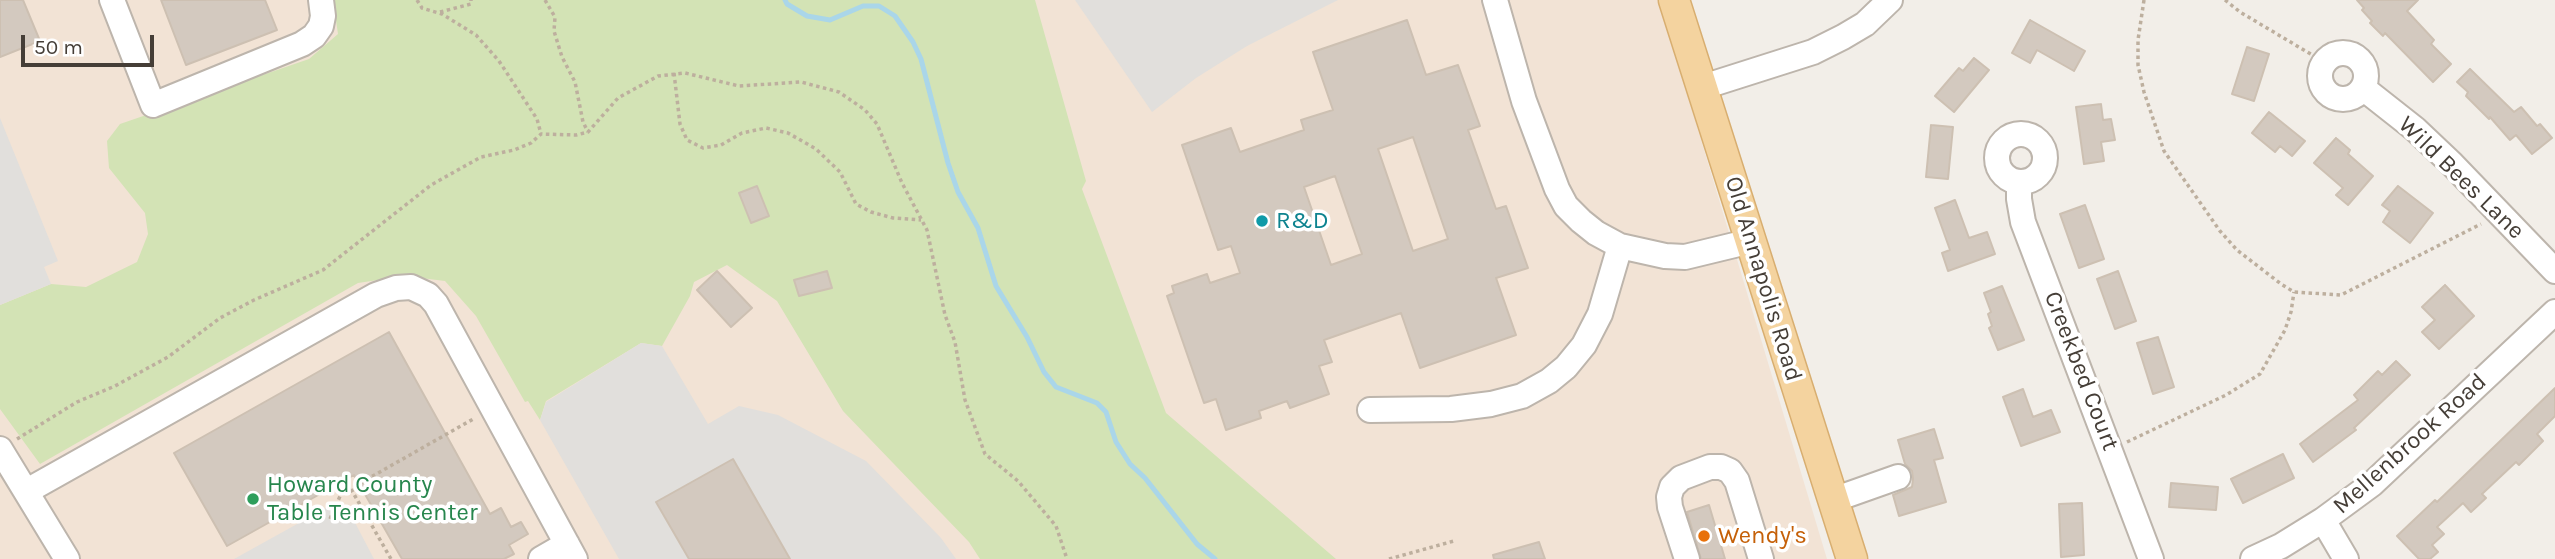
<!DOCTYPE html>
<style>
body{margin:0}
#map{position:relative;width:2555px;height:559px;overflow:hidden;background:#f2eee8;font-family:Karla,sans-serif}
canvas{display:block}
.scale{position:absolute;left:21px;top:35px;width:133px;height:32px;box-sizing:border-box;border:4px solid #453e37;border-top:0;padding-left:9px;font-size:21px;line-height:24px;white-space:nowrap;color:#453e37;-webkit-text-stroke:5px #fff;paint-order:stroke}
</style>
<div id="map">
<canvas width="2555" height="559"></canvas>
<div class="scale">50 m</div>
</div>
<script>
const ctx = document.querySelector('canvas').getContext('2d');
ctx.lineJoin = 'round';
function paint(path, color) { ctx.fillStyle = color; ctx.fill(path, 'evenodd'); }
const poly = rows => new Path2D(rows.map(r => 'M' + r).join(''));
function strokePath(path, color, width, dash) { ctx.strokeStyle = color; ctx.lineWidth = width; ctx.lineCap = dash ? 'butt' : 'round'; ctx.setLineDash(dash || []); ctx.stroke(path); }
function write(font, color, halo, rows, align = 'center') {
  ctx.font = font + ' Karla,sans-serif'; ctx.lineWidth = 7; ctx.setLineDash([]); ctx.textBaseline = 'middle'; ctx.strokeStyle = halo; ctx.fillStyle = color; for (const [text, x, y, turn = 0] of rows) {
    ctx.save(); ctx.translate(x, y); ctx.rotate((+turn || 0) * Math.PI / 180); ctx.textAlign = isNaN(turn) ? turn : align; if (halo) ctx.strokeText(text, 0, 0); ctx.fillText(text, 0, 0); ctx.restore();
  }
}
paint(poly([
 [0,0,1659,0,1827,559,0,559]
]), '#f2e3d5');
paint(poly([
 [333,0,1035,0,1086,181,1082,189,1166,413,1336,559,980,559,969,542,843,411,777,301,727,265,694,282,690,296,662,346,641,343,546,401,540,420,528,401,525,402,476,316,445,281,405,276,358,283,40,464,0,409,0,305,51,284,86,287,137,262,148,234,145,213,109,168,107,141,120,124,309,59,338,34]
]), '#d3e3b5');
paint(poly([
 [1075,0,1338,0,1247,46,1196,78,1152,112],
 [0,118,58,261,44,267,51,284,0,305],
 [641,343,662,346,708,424,739,406,778,415,866,461,941,538,956,559,619,559,540,420,546,402],
 [335,507,351,515,374,559,234,559,326,508]
]), '#e1dfdc');
strokePath(poly([
 [785,0,787,4,807,16,830,20,863,6,879,6,895,16,913,42,921,59,948,163,958,192,978,228,996,286,1027,337,1044,372,1056,387,1097,403,1106,412,1116,442,1130,464,1145,478,1197,544,1215,559]
]), '#aad6e9', 5);
const building = poly([
 [0,0,23,0,40,41,0,57,0,0],
 [161,0,265,0,277,30,186,65,161,0],
 [2357,0,2418,0,2407,11,2434,40,2431,44,2451,64,2433,82,2385,33,2383,36,2370,23,2372,21,2362,10,2364,8,2357,0],
 [1407,20,1426,75,1458,65,1480,126,1468,130,1496,209,1506,206,1528,268,1496,278,1516,335,1420,368,1401,313,1324,340,1332,362,1319,366,1329,394,1290,408,1287,401,1259,411,1261,418,1226,430,1216,399,1204,403,1167,296,1174,293,1172,286,1207,274,1210,283,1240,273,1231,246,1218,250,1182,145,1231,128,1240,152,1304,130,1301,120,1333,110,1313,52,1407,20],
 [1413,137,1448,239,1413,251,1378,149,1413,137],
 [1335,176,1362,254,1331,265,1304,187,1335,176],
 [2030,20,2085,51,2074,71,2037,50,2030,63,2012,53,2030,20],
 [2247,47,2269,54,2254,101,2232,94,2247,47],
 [1974,58,1989,70,1954,112,1935,96,1959,68,1963,71,1974,58],
 [2470,69,2514,112,2521,107,2537,126,2540,124,2552,138,2532,154,2516,135,2510,140,2490,117,2489,119,2466,96,2468,92,2457,82,2470,69],
 [2101,104,2103,120,2111,119,2115,140,2101,142,2104,161,2084,164,2076,107,2101,104],
 [2269,112,2305,141,2292,156,2280,146,2275,152,2252,133,2269,112],
 [1931,125,1953,127,1948,179,1926,177,1931,125],
 [2336,138,2350,150,2348,154,2373,176,2348,205,2336,195,2343,188,2314,163,2336,138],
 [757,186,769,216,751,223,739,193,757,186],
 [2398,186,2433,213,2410,243,2383,222,2390,211,2382,205,2398,186],
 [1955,200,1969,238,1987,232,1995,254,1948,271,1942,253,1950,250,1935,208,1955,200],
 [2085,205,2104,259,2079,268,2060,214,2085,205],
 [717,271,752,308,731,327,697,290,717,271],
 [827,271,832,288,799,296,794,280,827,271],
 [2118,271,2136,321,2115,329,2097,279,2118,271],
 [2445,285,2474,316,2439,349,2422,332,2435,320,2422,307,2445,285],
 [2002,286,2024,340,1998,350,1989,328,1992,326,1988,314,1991,312,1984,293,2002,286],
 [389,332,490,514,501,508,511,527,521,522,528,534,509,545,514,554,504,559,402,559,354,475,227,546,174,453,389,332],
 [2158,337,2174,387,2153,394,2137,343,2158,337],
 [2396,361,2410,375,2354,428,2356,430,2313,462,2300,444,2358,400,2354,395,2378,371,2382,375,2396,361],
 [2555,388,2555,416,2537,434,2543,441,2519,465,2516,462,2482,494,2486,498,2471,512,2463,503,2437,527,2444,534,2432,545,2438,552,2430,559,2419,559,2397,536,2435,500,2437,502,2555,388],
 [2023,389,2033,417,2051,410,2060,432,2021,446,2003,397,2023,389],
 [1934,429,1943,458,1934,460,1946,502,1899,516,1893,495,1912,487,1913,479,1912,471,1905,464,1898,440,1934,429],
 [2283,454,2294,478,2243,503,2231,479,2283,454],
 [733,459,790,559,689,559,656,502,733,459],
 [2171,483,2218,487,2216,510,2169,507,2171,483],
 [2082,503,2084,555,2061,557,2059,504,2082,503],
 [1709,505,1725,559,1701,559,1687,512,1709,505],
 [1539,542,1545,559,1494,559,1493,555,1539,542]
]);
paint(building, '#d3c9bf');
strokePath(building, '#cdc0b2', 2);
const minor = poly([
 [112,0,153,105,302,44,314,36,321,26,323,16,321,0],
 [1495,0,1524,101,1557,189,1566,206,1581,221,1596,233,1620,246,1665,256,1685,257,1751,241],
 '2320 76a23 23 0 1 1 46 0a23 23 0 1 1-46 0Z',
 [1703,87,1813,52,1843,37,1865,24,1890,0],
 [2363,88,2415,129,2452,164,2555,271],
 '1997 158a24 24 0 1 1 48 0a24 24 0 1 1-48 0Z',
 [2019,182,2019,199,2023,222,2151,559],
 [1370,410,1451,409,1491,404,1522,396,1549,381,1566,367,1584,345,1600,314,1620,246],
 [0,449,67,559],
 [27,491,376,295,396,288,411,287,428,295,436,304,575,559],
 [1833,500,1898,477],
 [2323,520,2346,559],
 [541,559,567,544],
 [1687,559,1670,507,1669,497,1672,487,1681,478,1710,467,1721,467,1730,471,1737,481,1761,559],
 [2253,559,2281,546,2323,520,2372,484,2555,312]
]);
const major = poly([
 [1674,0,1852,559]
]);
strokePath(minor, '#bdb5ac', 28);
strokePath(major, '#d8ae70', 33);
strokePath(poly([
 [417,0,422,8,442,14,476,35,499,61,537,119,541,134],
 [545,0,555,17,554,31,562,57,575,82,583,122,588,132],
 [2144,0,2138,40,2138,65,2144,92,2164,151,2220,231,2237,250,2281,284,2294,292,2341,295,2481,224],
 [2225,0,2240,12,2324,62],
 [440,12,471,4,471,0],
 [674,73,680,124,687,140,703,148,721,145,742,133,766,128,788,133,816,149,840,172,856,204,871,212,893,218,921,220],
 [17,439,77,402,115,386,168,357,220,318,254,300,323,270,431,185,481,157,514,150,531,143,541,134,576,135,588,132,618,98,658,76,685,73,739,86,801,82,839,92,865,110,877,124,902,183,927,230,945,315,955,342,965,400,985,454,1018,481,1056,526,1067,559],
 [2127,442,2226,395,2260,374,2285,330,2291,312,2294,292],
 [351,489,391,559],
 [330,519,341,494,475,418],
 [1389,559,1454,541]
]), '#bdaf9e', 3.5, [3.5, 3.5]);
strokePath(minor, '#fff', 24);
strokePath(major, '#f4d39f', 30);
for (const [x, y, r, color] of [
 [1262,221,7,"#0f9aa8"],
 [253,499,7,"#2e9e5b"],
 [1704,536,7,"#e8710a"]
]) { const dot = new Path2D(); dot.arc(x, y, r, 0, 2 * Math.PI); ctx.fillStyle = color; ctx.fill(dot); strokePath(dot, '#fff', 2.5); }
write('24px', '#453e37', '#fff', [
 ["Wild Bees Lane",2461,178,44],
 ["Old Annapolis Road",1763,279,73],
 ["Creekbed Court",2081,371,69],
 ["Mellenbrook Road",2410,444,-42]
]);
write('24px', '#0d838f', '#fff', [
 ["R&D",1276,221]
], 'left');
write('24px', '#27864d', '#fff', [
 ["Howard County",267,485],
 ["Table Tennis Center",267,513]
], 'left');
write('24px', '#c56008', '#fff', [
 ["Wendy's",1718,536]
], 'left');
</script>
